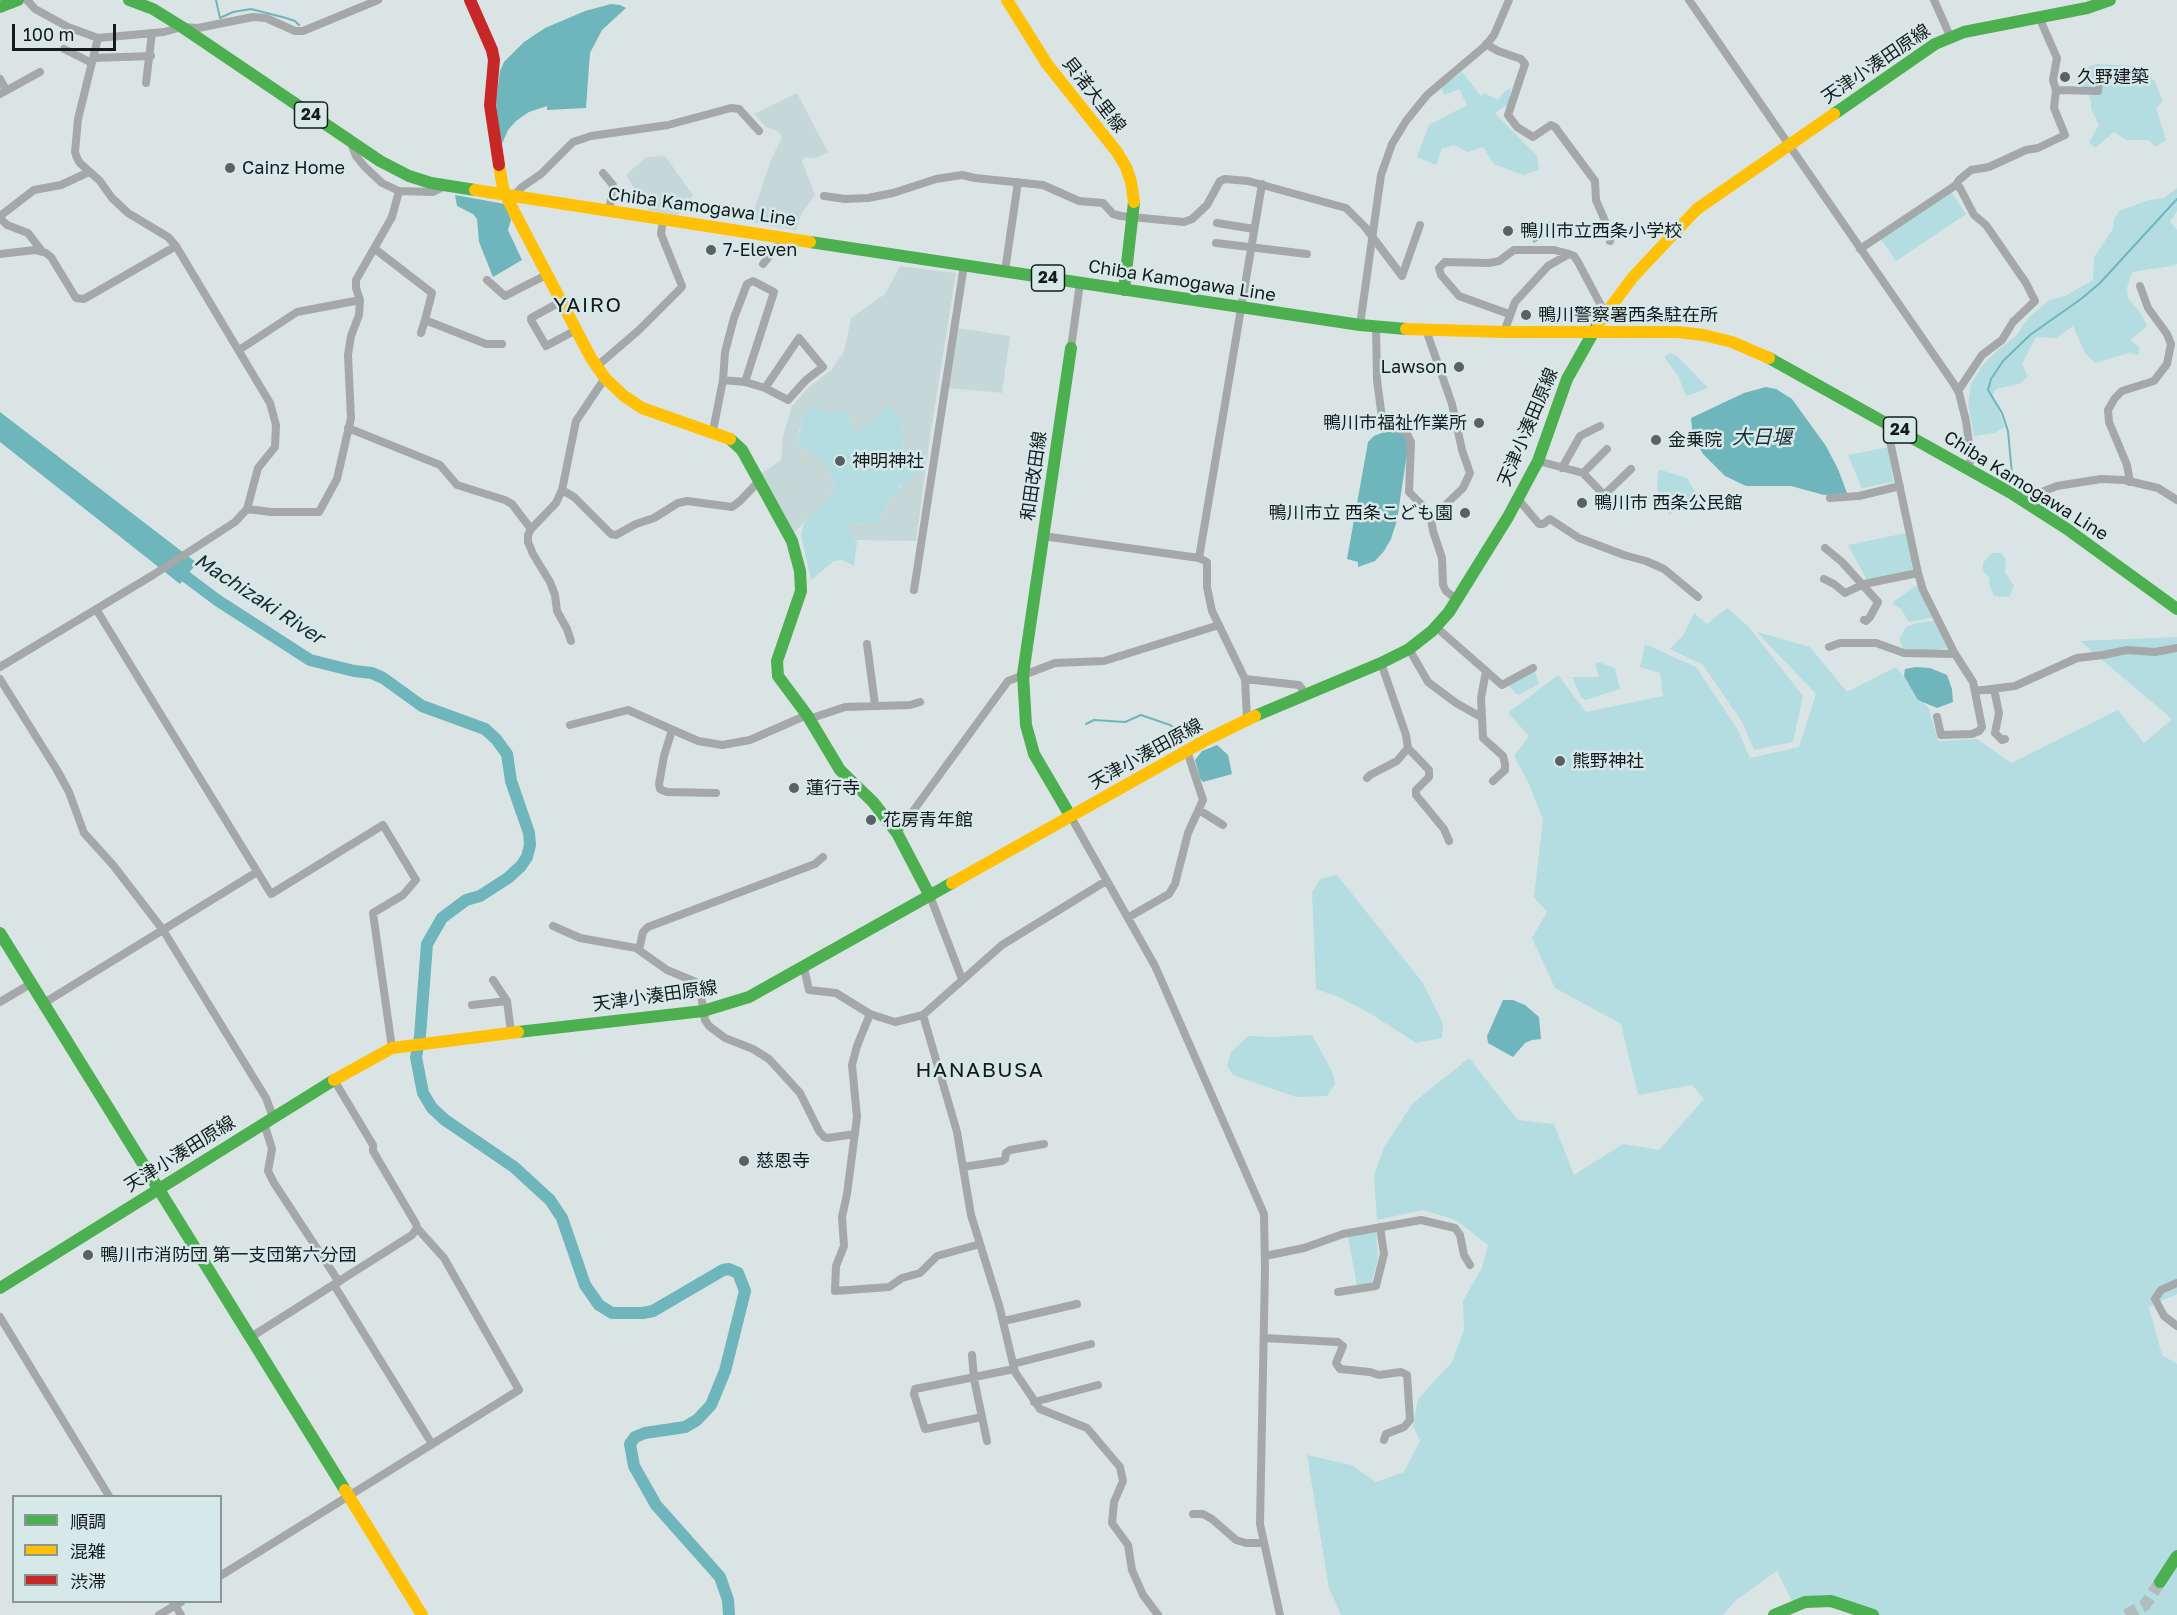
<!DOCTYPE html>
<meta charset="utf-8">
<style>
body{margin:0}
#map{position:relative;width:2177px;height:1615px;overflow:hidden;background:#dbe4e5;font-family:"Golos Text","Noto Sans JP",sans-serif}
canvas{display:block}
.legend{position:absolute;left:12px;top:1495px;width:210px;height:108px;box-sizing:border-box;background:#d7e8e9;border:2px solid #899697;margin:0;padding:8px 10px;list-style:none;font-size:18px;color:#151b1c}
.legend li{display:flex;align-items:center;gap:12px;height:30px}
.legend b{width:30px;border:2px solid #899697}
.scale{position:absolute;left:12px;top:24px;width:104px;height:27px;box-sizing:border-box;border:3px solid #151b1c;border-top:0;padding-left:8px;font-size:18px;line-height:21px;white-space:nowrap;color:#151b1c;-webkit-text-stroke:4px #d7e8e9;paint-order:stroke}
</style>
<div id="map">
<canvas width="2177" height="1615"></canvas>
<ul class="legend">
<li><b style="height:8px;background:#4caf50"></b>順調</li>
<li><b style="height:8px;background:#ffc107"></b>混雑</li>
<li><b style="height:8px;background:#c62828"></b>渋滞</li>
</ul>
<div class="scale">100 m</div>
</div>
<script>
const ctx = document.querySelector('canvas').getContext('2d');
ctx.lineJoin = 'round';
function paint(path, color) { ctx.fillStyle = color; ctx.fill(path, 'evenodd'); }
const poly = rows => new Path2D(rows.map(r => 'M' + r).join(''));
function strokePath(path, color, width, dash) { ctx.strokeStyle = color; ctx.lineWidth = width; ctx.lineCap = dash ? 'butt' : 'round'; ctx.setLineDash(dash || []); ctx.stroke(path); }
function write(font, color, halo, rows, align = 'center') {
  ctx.font = font + ' "Golos Text","Noto Sans JP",sans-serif'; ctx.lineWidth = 5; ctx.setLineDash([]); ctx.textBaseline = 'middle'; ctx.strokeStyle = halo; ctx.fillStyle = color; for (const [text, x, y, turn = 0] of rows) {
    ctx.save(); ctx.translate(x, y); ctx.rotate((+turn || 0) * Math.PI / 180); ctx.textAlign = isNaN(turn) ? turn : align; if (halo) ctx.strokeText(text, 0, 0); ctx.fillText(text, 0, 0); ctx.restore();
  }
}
paint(poly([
 [797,93,828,152,815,158,805,157,802,161,815,195,802,213,796,230,750,222,772,157,782,138,779,132,766,127,754,114],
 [665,156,693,195,677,215,648,210,626,175,646,157],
 [900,266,956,273,930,437,916,541,854,540,847,523,878,524,890,498,895,496,903,483,907,456,904,450,902,421,856,433,851,430,849,416,843,410,833,415,818,407,812,407,803,417,799,431,797,443,824,461,836,486,824,504,794,532,761,474,781,460,783,436,792,406,807,389,831,370,844,352,851,318,885,294],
 [957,328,1010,336,1002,393,948,388]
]), '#c6d7d8');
paint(poly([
 [2097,64,2135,66,2146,71,2155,82,2163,101,2156,108,2166,140,2155,147,2149,140,2126,140,2114,132,2095,148,2089,142,2099,125,2091,109,2091,100,2079,76,2085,68],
 [1462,72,1481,96,1484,93,1498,100,1505,91,1511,88,1509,104,1495,113,1537,156,1539,170,1523,175,1494,164,1483,147,1468,152,1454,145,1442,149,1436,165,1417,157,1429,125,1467,105,1459,89,1444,95,1441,87],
 [2177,188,2177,211,2170,222,2177,230,2177,264,2171,266,2132,272,2127,288,2128,298,2142,315,2147,326,2130,340,2139,347,2139,355,2129,353,2095,363,2085,353,2073,326,2056,338,2036,337,2022,364,2028,377,2019,384,1996,389,1993,395,2005,427,1994,433,1974,436,1968,403,1971,384,1982,366,1998,350,2016,336,2029,317,2050,300,2065,296,2093,280,2094,257,2113,229,2114,219,2119,211,2149,200,2164,198],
 [1951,191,1966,214,1896,261,1881,239],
 [1670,353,1677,356,1708,388,1686,396,1678,376,1665,358,1665,356],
 [889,405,902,421,904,450,907,456,905,463,917,465,916,474,910,481,900,485,898,494,890,498,878,524,848,523,854,540,857,542,854,566,842,560,834,561,811,580,801,535,804,523,824,504,836,486,824,461,797,443,803,417,812,407,818,407,833,415,843,409,849,416,851,430,856,433],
 [1888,447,1893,482,1862,488,1848,455],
 [1661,470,1687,478,1698,497,1669,515,1657,489,1658,471],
 [1906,533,1913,571,1868,582,1848,545],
 [1992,553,2001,553,2006,559,2005,572,2014,586,2010,597,1994,596,1989,583,1990,579,1983,570,1983,563],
 [1917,585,1932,618,1909,622,1901,609,1893,604,1894,601],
 [1727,608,1749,627,1803,696,1793,742,1754,750,1742,722,1703,665,1670,649,1684,634,1694,613,1707,624],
 [1934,621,1948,648,1914,652,1903,648,1899,639,1906,627,1916,623],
 [1757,632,1810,647,1847,692,1896,667,1929,709,1938,741,1977,739,2011,763,2118,710,2144,743,2172,719,2080,641,2177,637,2177,1294,2149,1307,2162,1355,2177,1364,2177,1615,1864,1615,1865,1608,1832,1595,1792,1601,1777,1571,1736,1600,1723,1615,1341,1615,1329,1588,1307,1455,1351,1465,1376,1482,1404,1472,1420,1441,1413,1426,1418,1399,1452,1362,1464,1330,1463,1301,1482,1268,1488,1245,1456,1220,1423,1210,1377,1220,1374,1176,1384,1147,1413,1103,1469,1058,1518,1120,1554,1124,1574,1175,1623,1144,1659,1150,1704,1099,1692,1085,1638,1095,1621,1024,1555,988,1532,938,1547,912,1534,897,1543,819,1528,782,1514,756,1529,736,1508,713,1558,675,1586,712,1663,696,1660,673,1640,667,1645,644,1696,667,1737,728,1750,758,1799,747,1816,694],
 [1598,662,1615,668,1620,689,1586,700,1581,698,1572,677,1599,677,1595,664],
 [1534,669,1539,684,1518,695,1508,685],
 [1337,875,1423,983,1443,1023,1442,1038,1416,1043,1371,1014,1339,997,1316,989,1312,892,1320,879],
 [1312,1035,1332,1071,1335,1084,1327,1096,1296,1097,1233,1075,1227,1066,1231,1052,1248,1036,1272,1037],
 [1376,1230,1378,1259,1371,1284,1357,1287,1348,1237]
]), '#b3dde1');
paint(poly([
 [611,4,620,5,626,8,602,30,590,53,586,108,547,110,547,106,529,112,516,121,508,130,501,146,496,102,500,71,504,62,524,42,545,28,585,11],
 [455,195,505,204,511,220,508,230,522,260,493,277,479,242,477,219,473,214,457,206],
 [1550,221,1555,230,1534,243,1529,235],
 [1766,387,1776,389,1792,399,1826,446,1838,469,1847,493,1824,495,1791,486,1746,486,1725,476,1703,454,1693,437,1691,418,1744,393],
 [0,412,197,563,180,584,0,442],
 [1389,430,1401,433,1405,436,1408,447,1397,520,1391,539,1384,551,1375,561,1358,567,1358,562,1347,559,1368,442,1374,436],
 [1916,667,1930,668,1947,675,1952,689,1953,702,1937,708,1918,700,1904,676,1905,669],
 [1217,745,1228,755,1232,774,1203,782,1200,778,1195,760,1202,751],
 [1503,1000,1513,1000,1525,1005,1539,1017,1541,1039,1532,1040,1525,1043,1513,1057,1488,1043,1487,1036]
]), '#6eb6bc');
strokePath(poly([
 [216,0,220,18,233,12,251,9,286,18,295,21,299,25],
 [2013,485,2008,431,2002,413,1988,390,1991,379,2003,361,2030,335,2081,299,2100,283,2177,199],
 [1086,724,1094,720,1125,722,1141,715,1170,725,1188,736]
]), '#6eb6bc', 2);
strokePath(poly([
 [173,567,217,600,310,660,354,671,372,673,383,678,422,706,485,729,496,739,507,754,511,781,529,833,530,845,527,857,521,866,508,878,480,896,466,900,442,918,427,944,420,1036,416,1057,423,1093,432,1108,445,1120,514,1167,550,1200,562,1218,585,1285,599,1305,612,1313,643,1313,653,1311,723,1270,729,1269,738,1273,745,1291,725,1371,711,1405,697,1420,685,1427,645,1433,635,1437,630,1444,634,1466,656,1505,720,1577,728,1600,729,1615]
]), '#6eb6bc', 12);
strokePath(poly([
 [2126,1615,2145,1605,2160,1582]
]), '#b3bcbd', 12, [12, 6]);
strokePath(poly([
 [27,0,35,9,68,27,98,38,164,32,182,27,198,28,253,17,266,18,295,31,303,31,378,0],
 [1689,0,1954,384,1959,393,1966,421,1971,458,1968,469],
 [1934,0,1950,36],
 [2039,17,2057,58,2053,80,2056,90,2098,91,2099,83],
 [1486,44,1498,51,1521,59,1525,64,1508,115,1517,127,1533,137,1551,125,1555,127,1595,181,1596,200,1611,235,1610,241],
 [64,49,92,63],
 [93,58,151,56],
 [0,79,6,90],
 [146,83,152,33],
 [0,94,40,72],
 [351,143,356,156,365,167,382,183,399,191,433,192,445,186],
 [603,173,613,185,609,212],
 [1956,185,1959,180,1971,170,1989,167,2026,150,2038,148,2065,135,2054,108,2056,90],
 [824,196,845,199,868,198,893,193,936,179,962,175,975,178,1043,185,1079,201,1103,203,1113,214,1121,216,1184,222,1192,219,1207,205,1220,181,1225,179,1248,181,1346,208,1365,227,1402,276],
 [513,197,522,187,541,174,573,142,591,136,668,125,731,108,739,109,759,131],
 [0,216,34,190,61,185,89,172],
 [0,218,7,225,28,233,41,250],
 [1217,223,1254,229],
 [1216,243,1307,254],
 [375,249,432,293,425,320,486,344,502,344],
 [1860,249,1956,185,1960,188,1974,215,1986,225,2026,283,2035,301,2013,322,2002,340,1982,355,1958,391],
 [0,254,35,250,46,253,51,257,76,298,84,299,176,246],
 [763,264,784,238],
 [1005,271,1018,182],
 [1402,276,1420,225],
 [487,280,505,296,548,274],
 [562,301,531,318,531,320,546,346,576,330],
 [1509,314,1459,296,1441,275,1439,268,1445,262,1489,263,1499,261,1514,250,1554,250,1569,254,1574,256,1578,262,1605,313],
 [1360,325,1381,175,1392,144,1406,121,1427,95,1485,46,1494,35,1509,0],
 [1376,327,1377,380,1382,418,1385,424,1388,427,1406,432,1411,442,1409,492,1430,513,1433,531,1442,558,1443,585,1446,591,1457,600],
 [1426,330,1452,404,1462,450,1470,473,1463,488,1432,518],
 [1504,332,1515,302,1548,266,1569,254],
 [421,333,425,320],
 [1071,348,1080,283],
 [239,350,297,312,360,300],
 [596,367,639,330,681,288,682,286,661,234,663,220],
 [723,380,745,382,765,388,788,400,806,380,823,367,799,338,765,388],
 [348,428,440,465,457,485,505,500,512,504,531,529],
 [1896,428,1890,441,1918,573,1923,590,1955,654,1973,682,1982,727,1979,731,1972,734,1941,735,1937,717],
 [713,431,723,380,725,352,734,318,747,284,753,281,774,292,745,382],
 [1538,461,1583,473,1604,495,1631,469],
 [1562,468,1580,436,1600,426],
 [1583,473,1607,449],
 [2130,482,2127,465,2109,422,2108,410,2115,398,2122,391,2154,381,2167,364,2171,344,2167,334,2148,308,2140,286],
 [562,490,574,497,611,534,616,535,636,524,654,518,678,503,687,501,732,507,740,501,760,480],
 [1830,498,1859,496,1900,486],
 [1518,499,1539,524,1543,524,1550,519,1579,538,1624,555,1646,561,1664,569,1698,597],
 [2021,500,2057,486,2101,479,2124,480,2158,488,2177,500],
 [247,509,271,512,319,512,337,479,351,418,348,355,351,336,359,315,360,300,356,288,356,280,392,217,399,191],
 [1043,536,1199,558,1207,562,1207,587,1212,611,1245,679,1247,719],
 [1825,548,1842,562,1878,602,1870,617,1866,621,1864,620],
 [1199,558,1262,184],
 [1824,579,1834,584,1845,593,1864,584,1918,573],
 [914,590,964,265],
 [96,609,271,894,383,825,416,880,403,895,373,913,392,1048],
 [1436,627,1502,685,1533,668],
 [571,641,567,629,557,611,555,595,550,582,533,554,528,542,528,535,531,529,556,503,562,490,576,421,605,378],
 [867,644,875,705],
 [1829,647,1840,643,1876,643,1904,653,1955,654],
 [1409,649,1428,682,1456,703,1481,717],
 [0,667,153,575,235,522,247,509,258,468,275,447,276,425,270,403,176,246,168,237,128,213,112,198,100,181,80,163,77,158,75,152,78,119,98,38],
 [1486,671,1481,698,1483,738,1503,756,1505,764,1505,770,1493,781],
 [0,679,57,770,69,792,84,833,113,865,163,930,266,1098,273,1117],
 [1245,679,1299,685,1306,694],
 [1994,689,1999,713,1995,733,2002,740,2005,739],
 [1975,691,2015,686,2077,658,2103,655,2127,650,2155,652,2177,648],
 [809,719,845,707,910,705,920,702],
 [570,725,628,710,698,741,722,745,750,740,807,715],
 [672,730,664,756,659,784,660,789,667,792,716,793],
 [1408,748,1429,770,1429,777,1416,790,1416,795,1444,829,1449,841],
 [1367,778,1370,775,1397,761,1408,748,1406,735,1381,663],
 [1199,810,1223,825],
 [1071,817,1155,966,1264,1214,1265,1269,1260,1524,1280,1615],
 [897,833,1008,681,1055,663,1104,661,1219,625],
 [930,896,962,979],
 [1129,917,1169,894,1175,884,1188,833,1203,800,1187,751],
 [553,926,580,938,636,948,667,970,696,982,700,989,705,1020,709,1026,725,1038,753,1049,769,1059,800,1093,819,1131,824,1137,828,1138,855,1134],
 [639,950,643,932,648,927,815,864,823,857],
 [804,968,809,990,836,993,870,1014,895,1022,923,1015,1002,945,1106,881],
 [493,980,507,1001],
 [0,1002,32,983],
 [44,1003,257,872],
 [472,1005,507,1001,511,1032],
 [870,1014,857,1046,852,1065,857,1117,847,1194,842,1217,844,1246,836,1266,835,1291,889,1287,902,1278,920,1273,937,1256,980,1244],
 [923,1015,957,1132,971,1215,999,1305,1015,1372,1040,1409,1087,1428,1120,1467,1123,1481,1114,1502,1112,1523,1128,1545,1132,1570,1143,1595,1158,1615],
 [264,1123,272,1149,268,1171,274,1183,339,1282],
 [963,1167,1002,1161,1005,1159,1006,1153,1010,1150,1044,1144],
 [1265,1256,1304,1248,1343,1234,1421,1220,1455,1228,1460,1235,1464,1255,1470,1265],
 [2177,1283,2161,1290,2155,1299,2164,1316,2177,1326],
 [334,1285,432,1444],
 [1338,1292,1376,1286,1384,1254,1380,1227],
 [0,1317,109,1496],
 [1004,1321,1077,1304],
 [251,1337,412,1235,417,1228],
 [1264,1338,1338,1342,1343,1346,1336,1363,1340,1369,1370,1372,1379,1375,1401,1372,1407,1375,1410,1420,1404,1427,1386,1434,1384,1440],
 [972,1355,974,1379,987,1441],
 [1013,1364,1091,1344],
 [1034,1402,1098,1385],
 [982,1417,925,1429,914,1394,915,1389,1014,1369],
 [1193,1514,1203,1514,1212,1519,1236,1540,1246,1543,1264,1543],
 [220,1576,519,1390,444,1258,417,1228,416,1224,373,1151,373,1145,334,1080],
 [173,1602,181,1615],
 [159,1615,181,1602]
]), '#a4a8a8', 8);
strokePath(poly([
 [129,0,153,9,182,27,380,161,409,176,431,183,475,190],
 [0,7,18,0],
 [1834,114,1935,44,1964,32,2087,8,2110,0],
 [810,242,1360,325,1406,329],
 [1124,290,1134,202],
 [1071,348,1023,674,1026,725,1034,754,1071,817],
 [1769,358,2011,493,2067,529,2177,609],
 [730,439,742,450,792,541,800,571,801,591,777,661,778,676,807,715,840,770,873,802,897,833,930,896],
 [1255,716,1381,663,1409,649,1432,631,1449,612,1508,517,1538,461,1567,379,1598,324],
 [0,933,345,1490],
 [518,1032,703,1011,749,997,952,883],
 [0,1288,334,1080],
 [2160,1582,2177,1556],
 [1774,1615,1805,1602,1831,1601,1873,1615]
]), '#4caf50', 12);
strokePath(poly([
 [1007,0,1047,64,1117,152,1126,167,1131,182,1134,202],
 [499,165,503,188,509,202,591,358,605,378,624,396,642,408,730,439],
 [475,190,810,242],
 [1598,324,1633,277,1697,209,1834,114],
 [1406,329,1504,332,1677,332,1704,335,1732,342,1769,358],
 [952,883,1206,740,1255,716],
 [334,1080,392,1048,518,1032],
 [345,1490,422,1615]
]), '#ffc107', 12);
strokePath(poly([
 [470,0,492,50,494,60,490,105,499,165]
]), '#c62828', 12);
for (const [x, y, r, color] of [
 [2065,77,6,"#5a6162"],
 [230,168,6,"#5a6162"],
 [1508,231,6,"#5a6162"],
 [711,250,6,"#5a6162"],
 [1526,315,6,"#5a6162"],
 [1459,367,6,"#5a6162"],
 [1479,423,6,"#5a6162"],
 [1656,440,6,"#5a6162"],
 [840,461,6,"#5a6162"],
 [1582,503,6,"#5a6162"],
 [1465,513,6,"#5a6162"],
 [1560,761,6,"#5a6162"],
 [794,788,6,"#5a6162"],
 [871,820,6,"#5a6162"],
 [744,1161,6,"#5a6162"],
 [88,1255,6,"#5a6162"]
]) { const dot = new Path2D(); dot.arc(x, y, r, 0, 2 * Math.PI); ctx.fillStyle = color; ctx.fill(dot); strokePath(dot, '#d7e8e9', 2); }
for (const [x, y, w] of [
 [311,115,33],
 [1048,278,33],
 [1900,430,33]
]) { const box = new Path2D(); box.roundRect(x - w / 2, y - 13, w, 26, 4.5); ctx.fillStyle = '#d7e8e9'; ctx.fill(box); strokePath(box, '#151b1c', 1.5); }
write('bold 16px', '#151b1c', null, [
 ["24",311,115],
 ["24",1048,278],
 ["24",1900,430]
]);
write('18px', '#151b1c', '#d7e8e9', [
 ["天津小湊田原線",1876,64,-34],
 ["貝渚大里線",1094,95,52],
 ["Chiba Kamogawa Line",702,207,8],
 ["Chiba Kamogawa Line",1182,281,9],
 ["天津小湊田原線",1528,427,-67],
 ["和田改田線",1034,476,-82],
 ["Chiba Kamogawa Line",2026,486,32],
 ["天津小湊田原線",1146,754,-29],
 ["天津小湊田原線",655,996,-8],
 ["天津小湊田原線",180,1154,-32]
]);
write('18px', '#151b1c', '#d7e8e9', [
 ["久野建築",2077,77],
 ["Cainz Home",242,168],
 ["鴨川市立西条小学校",1520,231],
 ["7-Eleven",723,250],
 ["鴨川警察署西条駐在所",1538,315],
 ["Lawson",1447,367,"right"],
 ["鴨川市福祉作業所",1467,423,"right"],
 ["金乗院",1668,440],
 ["神明神社",852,461],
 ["鴨川市 西条公民館",1594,503],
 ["鴨川市立 西条こども園",1453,513,"right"],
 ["熊野神社",1572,761],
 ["蓮行寺",806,788],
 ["花房青年館",883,820],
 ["慈恩寺",756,1161],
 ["鴨川市消防団 第一支団第六分団",100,1255]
], 'left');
write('italic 20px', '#172d2f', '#d7e8e9', [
 ["大日堰",1762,438],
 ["Machizaki River",259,599,33]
]);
ctx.letterSpacing = '1.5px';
write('21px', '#151b1c', '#d7e8e9', [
 ["YAIRO",588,305],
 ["HANABUSA",980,1070]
]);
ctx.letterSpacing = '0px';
</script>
